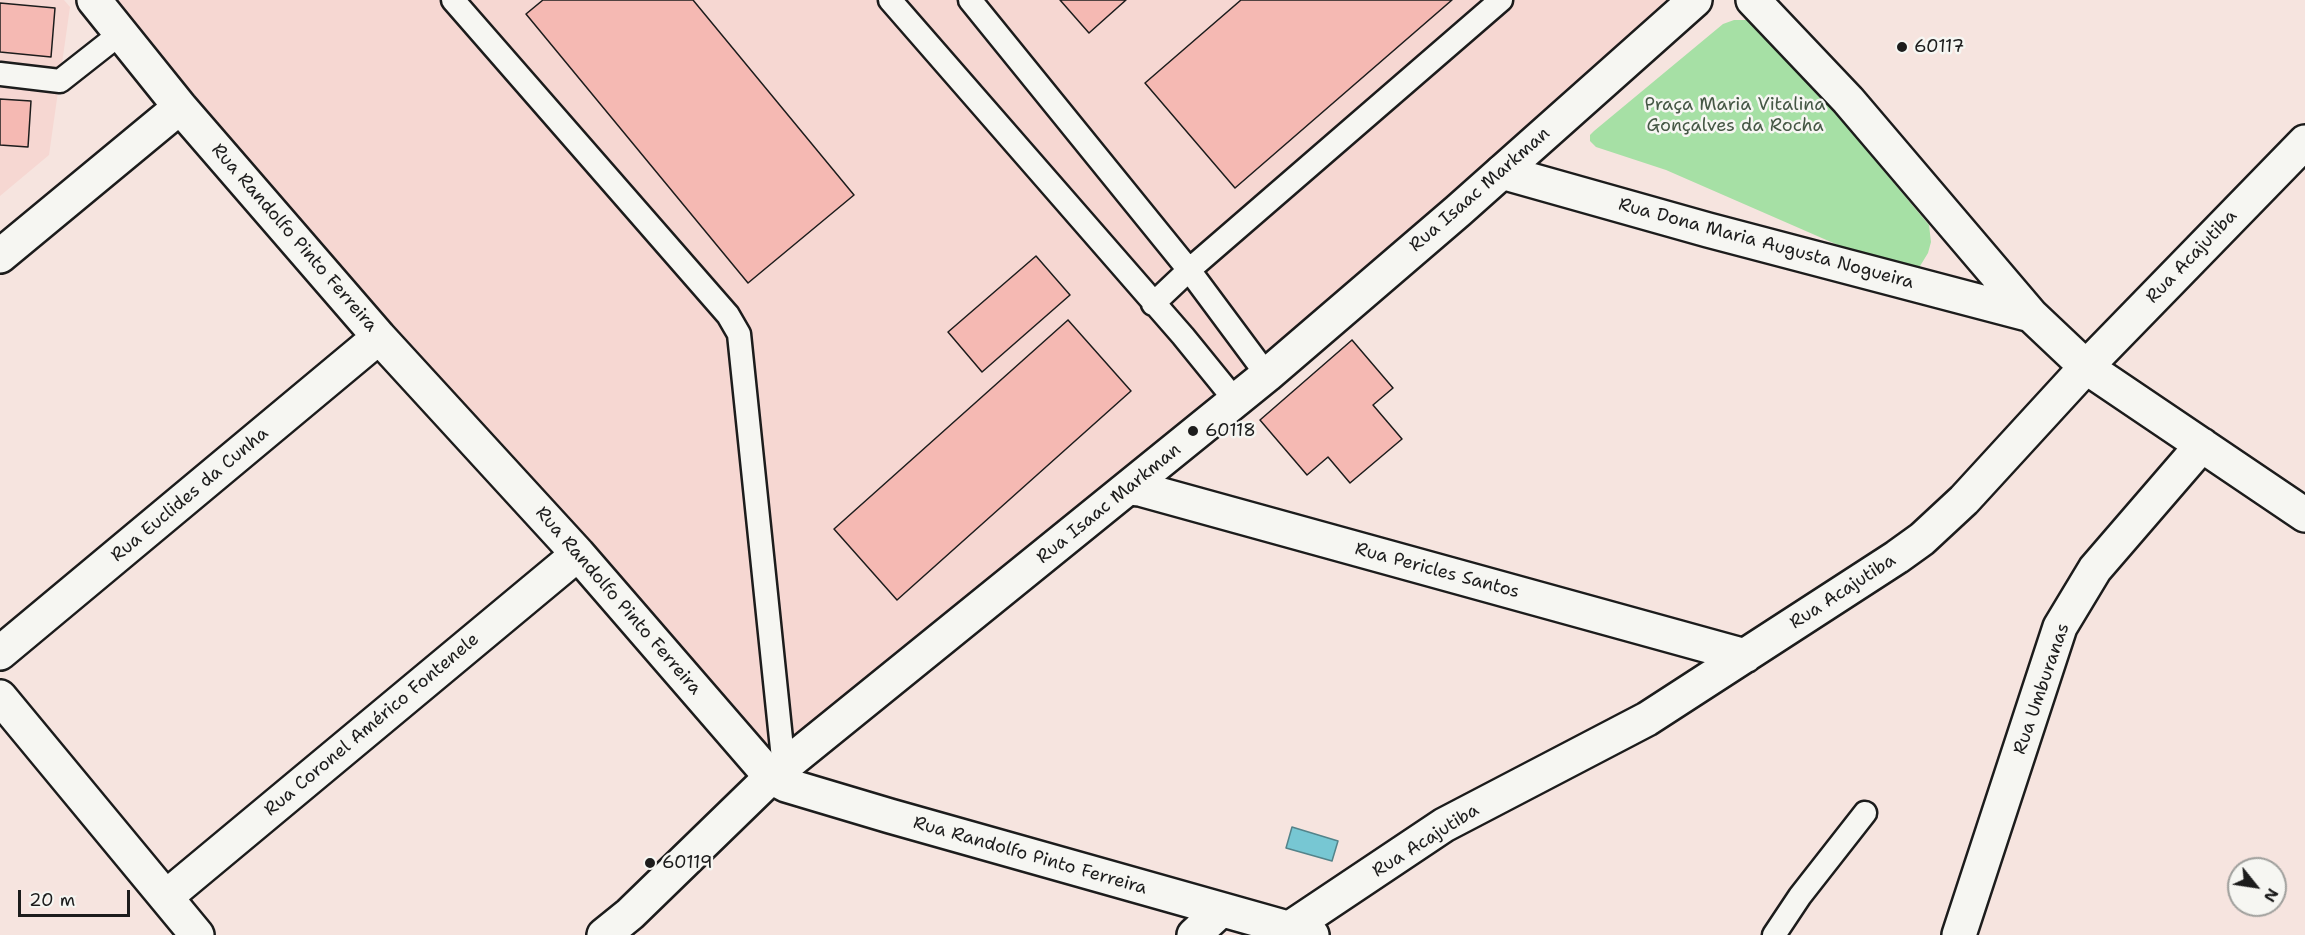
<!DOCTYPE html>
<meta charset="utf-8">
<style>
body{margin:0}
#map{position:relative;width:2305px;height:935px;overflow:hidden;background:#f6e4df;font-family:"Shantell Sans",sans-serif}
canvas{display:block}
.north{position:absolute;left:2227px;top:857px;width:60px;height:60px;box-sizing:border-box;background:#f6f6f2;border:2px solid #9f9f9c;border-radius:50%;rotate:120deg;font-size:16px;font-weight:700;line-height:24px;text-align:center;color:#1c1c1c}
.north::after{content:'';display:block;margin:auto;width:21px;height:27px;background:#1c1c1c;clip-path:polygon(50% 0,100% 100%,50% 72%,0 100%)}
.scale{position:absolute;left:18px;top:890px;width:112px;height:27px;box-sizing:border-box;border:3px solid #1c1c1c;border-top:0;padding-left:8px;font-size:18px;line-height:21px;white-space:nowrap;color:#1c1c1c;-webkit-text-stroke:4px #f6f6f2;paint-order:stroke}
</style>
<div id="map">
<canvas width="2305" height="935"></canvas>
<div class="north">N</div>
<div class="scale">20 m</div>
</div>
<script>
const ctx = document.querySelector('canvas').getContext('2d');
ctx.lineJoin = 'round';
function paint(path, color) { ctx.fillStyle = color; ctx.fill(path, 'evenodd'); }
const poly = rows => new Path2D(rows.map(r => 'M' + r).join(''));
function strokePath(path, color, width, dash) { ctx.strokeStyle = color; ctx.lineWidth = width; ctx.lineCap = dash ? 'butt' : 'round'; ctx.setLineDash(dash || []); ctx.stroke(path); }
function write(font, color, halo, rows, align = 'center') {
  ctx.font = font + ' "Shantell Sans",sans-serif'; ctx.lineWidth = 5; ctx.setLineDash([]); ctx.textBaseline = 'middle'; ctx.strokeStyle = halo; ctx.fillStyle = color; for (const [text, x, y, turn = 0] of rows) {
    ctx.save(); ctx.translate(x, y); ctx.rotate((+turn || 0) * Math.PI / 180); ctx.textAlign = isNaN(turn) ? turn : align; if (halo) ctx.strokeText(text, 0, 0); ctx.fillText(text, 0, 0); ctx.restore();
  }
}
paint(poly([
 [0,0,64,0,70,7,49,155,0,196],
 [97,0,1695,0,763,783]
]), '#f6d7d2');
paint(poly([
 [1734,20,1750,20,1766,30,1929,225,1931,242,1928,253,1917,271,1902,273,1666,170,1596,147,1590,141,1590,135,1594,131,1723,24]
]), '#a6e0a5');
const water = poly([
 [1292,827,1338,841,1332,861,1286,848,1292,827]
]);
paint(water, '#77c7d3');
strokePath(water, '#53838a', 1.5);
const building = poly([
 [543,0,693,0,854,195,748,283,526,14,543,0],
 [1060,0,1126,0,1089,33,1060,0],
 [1241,0,1452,0,1235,188,1145,83,1241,0],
 [0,3,55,8,51,57,0,52,0,3],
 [0,99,31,101,28,147,0,145,0,99],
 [1036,256,1070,295,982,372,948,332,1036,256],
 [1068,320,1131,391,897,600,834,529,1068,320],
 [1352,340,1393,388,1373,405,1402,439,1350,483,1328,457,1307,475,1260,420,1352,340]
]);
paint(building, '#f5b9b3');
strokePath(building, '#1c1c1c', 1.5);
const service = poly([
 [453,0,728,315,739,334,784,768],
 [890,0,1183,336,1235,400],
 [970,0,1189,270,1267,375],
 [0,74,60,81,121,33],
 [1153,304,1189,270,1501,0],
 [1774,935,1800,896,1865,813]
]);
const minor = poly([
 [94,0,180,107,379,337,578,554,771,777,786,785,890,816,1312,935],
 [1753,0,1848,100,2031,315,2086,367,2305,515],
 [1502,172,1708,230,2031,315],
 [0,256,180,107],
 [1129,488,1140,489,1745,656],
 [0,653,379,337],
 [0,697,197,935],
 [166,897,578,554],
 [1290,928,1444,825,1647,719,1897,557,1922,539,1964,500,2086,367,2305,142],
 [1194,935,1221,910],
 [1959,935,2060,627,2095,569,2202,445]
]);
const tertiary = poly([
 [604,935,630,914,771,777,1267,375,1458,211,1695,0]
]);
strokePath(service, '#1c1c1c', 27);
strokePath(minor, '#1c1c1c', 38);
strokePath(tertiary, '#1c1c1c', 38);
strokePath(service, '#f6f6f2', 22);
strokePath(minor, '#f6f6f2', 33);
strokePath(tertiary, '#f6f6f2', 33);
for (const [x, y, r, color] of [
 [1902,47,6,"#1c1c1c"],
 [1193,431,6,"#1c1c1c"],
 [650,863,6,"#1c1c1c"]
]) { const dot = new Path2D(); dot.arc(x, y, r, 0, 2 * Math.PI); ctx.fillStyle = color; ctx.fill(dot); strokePath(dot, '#f6f6f2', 2); }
write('18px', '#1c1c1c', '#f6f6f2', [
 ["60117",1914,47],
 ["60118",1205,431],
 ["60119",662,863]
], 'left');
write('18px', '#455745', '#f6f6f2', [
 ["Praça Maria Vitalina",1735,105],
 ["Gonçalves da Rocha",1735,126]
]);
write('18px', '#1c1c1c', '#f6f6f2', [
 ["Rua Isaac Markman",1480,190,-41],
 ["Rua Randolfo Pinto Ferreira",294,238,49],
 ["Rua Dona Maria Augusta Nogueira",1766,244,15],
 ["Rua Acajutiba",2192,257,-46],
 ["Rua Euclides da Cunha",190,495,-40],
 ["Rua Isaac Markman",1109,504,-39],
 ["Rua Pericles Santos",1437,571,15],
 ["Rua Acajutiba",1843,592,-33],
 ["Rua Randolfo Pinto Ferreira",618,601,49],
 ["Rua Umburanas",2042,689,-71],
 ["Rua Coronel Américo Fontenele",372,725,-40],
 ["Rua Acajutiba",1426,841,-32],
 ["Rua Randolfo Pinto Ferreira",1030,856,16]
]);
</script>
